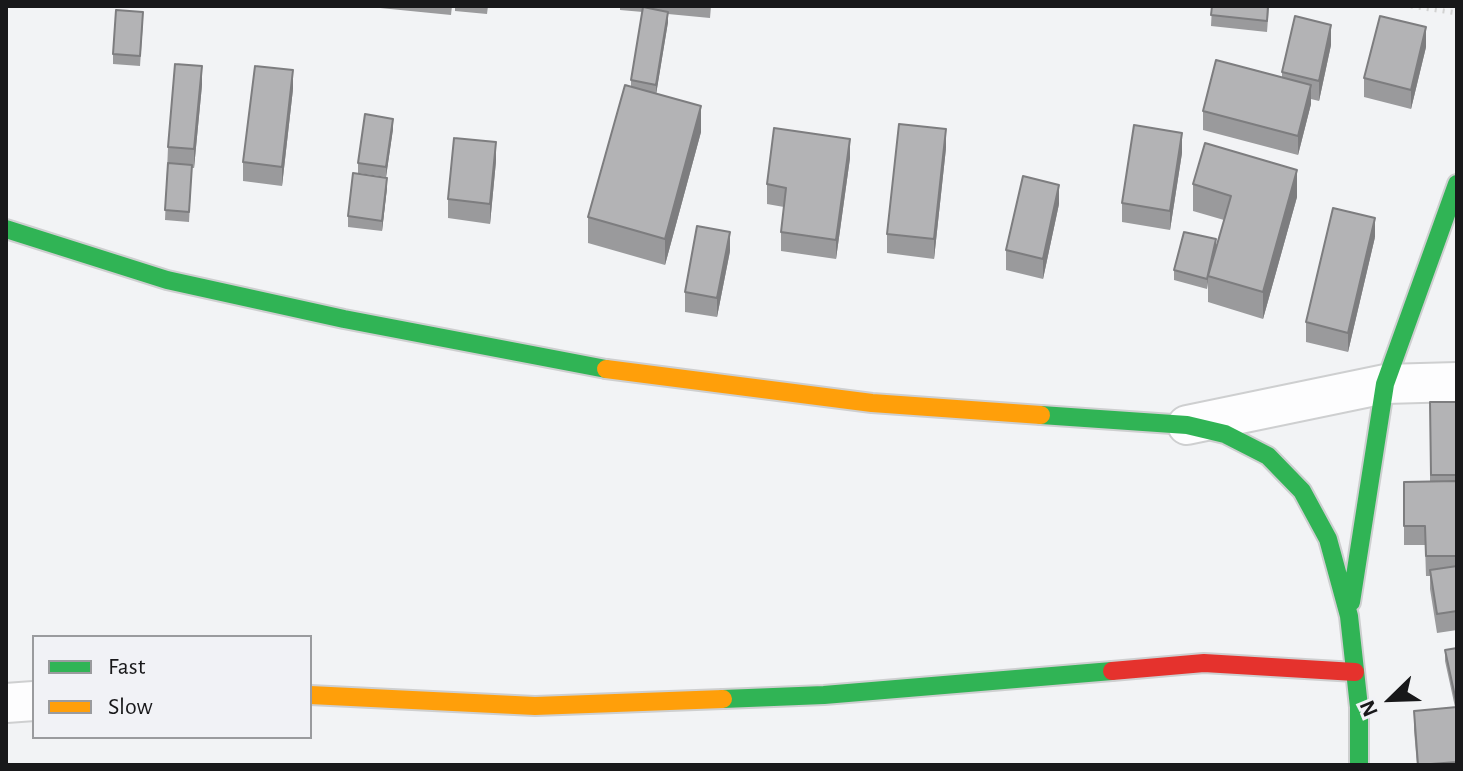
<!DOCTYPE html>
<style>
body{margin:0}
#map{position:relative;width:1463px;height:771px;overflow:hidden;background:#f2f3f5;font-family:"Alegreya Sans",sans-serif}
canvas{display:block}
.frame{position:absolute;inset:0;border:8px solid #18181a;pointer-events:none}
.legend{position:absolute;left:32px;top:635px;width:280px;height:104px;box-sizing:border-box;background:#f1f2f6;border:2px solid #9a9b9e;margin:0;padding:10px 14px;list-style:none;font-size:24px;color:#18181a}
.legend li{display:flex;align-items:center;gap:16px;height:40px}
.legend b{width:40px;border:2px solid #9a9b9e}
.north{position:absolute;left:1351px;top:659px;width:80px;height:80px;-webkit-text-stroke:6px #f1f2f6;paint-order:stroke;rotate:247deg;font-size:22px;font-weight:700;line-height:32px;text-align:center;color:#18181a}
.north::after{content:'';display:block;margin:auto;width:28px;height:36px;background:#18181a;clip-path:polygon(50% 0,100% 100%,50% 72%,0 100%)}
</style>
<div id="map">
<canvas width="1463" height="771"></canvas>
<div class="frame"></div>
<ul class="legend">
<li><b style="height:10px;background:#30b455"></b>Fast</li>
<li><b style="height:10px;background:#ff9f0a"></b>Slow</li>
</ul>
<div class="north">N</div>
</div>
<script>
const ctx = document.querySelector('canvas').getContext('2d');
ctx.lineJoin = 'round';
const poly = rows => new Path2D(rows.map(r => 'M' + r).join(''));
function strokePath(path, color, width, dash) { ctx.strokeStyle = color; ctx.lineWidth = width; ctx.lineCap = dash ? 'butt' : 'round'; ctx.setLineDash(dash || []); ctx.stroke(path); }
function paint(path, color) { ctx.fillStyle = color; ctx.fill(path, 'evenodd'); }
const street = poly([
 [1187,425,1385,384,1457,382],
 [6,703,34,701]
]);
const fast = poly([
 [6,229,167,280,344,319,606,369],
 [1041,415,1187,425,1225,434,1268,456,1302,491,1328,539,1349,616,1359,707,1359,765],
 [1351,602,1385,384,1457,184],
 [723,699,824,695,1112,671]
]);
const slow = poly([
 [606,369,872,403,1041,415],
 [310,695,535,706,723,699]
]);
const jam = poly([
 [1112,671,1204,663,1355,672]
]);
strokePath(street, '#cecfd0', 42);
strokePath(fast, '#cecfd0', 22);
strokePath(slow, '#cecfd0', 22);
strokePath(jam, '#cecfd0', 22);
strokePath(poly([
 [1411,6,1457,13]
]), '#d2d2d2', 5, [2, 6]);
strokePath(street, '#fdfdfe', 38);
strokePath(fast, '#30b455', 18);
strokePath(slow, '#ff9f0a', 18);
strokePath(jam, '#e5322d', 18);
paint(poly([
 [360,6,452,6,451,15],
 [455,6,488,6,487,14,455,11],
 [620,6,711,6,710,18,668,14,668,22,656,94,701,132,665,265,588,243,588,217,631,86,631,80,643,12,620,10],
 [1212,6,1269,6,1267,32,1211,26],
 [143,22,140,66,113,64,113,54],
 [1331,45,1319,101,1311,99,1311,104,1298,155,1203,130,1203,111,1282,77,1282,72],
 [1426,47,1411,109,1364,97,1364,78],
 [202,85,194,168,192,168,189,222,165,220,168,147],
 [293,89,282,186,243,181,243,162],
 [393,129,386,177,358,173,358,163],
 [946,148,934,259,887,253,887,234],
 [1182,153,1170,230,1122,222,1122,203],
 [850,158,836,259,781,251,781,232,784,207,767,204,767,184],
 [496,161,490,224,448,218,448,199],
 [1193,184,1297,197,1263,319,1208,302,1208,282,1207,289,1174,280,1174,270,1216,248,1224,220,1193,211],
 [387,188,382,231,348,227,348,216],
 [1059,204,1043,279,1006,270,1006,250],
 [1375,237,1348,352,1306,342,1306,322],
 [730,251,717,317,685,312,685,292],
 [1430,402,1457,402,1457,630,1437,633,1430,589,1430,576,1426,576,1425,545,1404,545,1404,482,1430,482],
 [1457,648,1457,765,1417,765,1414,730,1414,711,1455,707,1445,661,1445,650]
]), '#9a9a9c');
paint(poly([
 [668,12,668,22,656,95,656,85],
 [1331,25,1331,45,1319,101,1319,81],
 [1426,27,1426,47,1411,109,1411,90],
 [202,66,202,85,194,168,194,149],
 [293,70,293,89,282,186,282,167],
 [1311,85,1311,104,1298,155,1298,136],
 [701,106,701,132,665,265,665,239],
 [393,119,393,129,386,177,386,167],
 [946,129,946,148,934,259,934,239],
 [1182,133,1182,153,1170,230,1170,211],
 [850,139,850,158,836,259,836,240],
 [496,142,496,161,490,224,490,204],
 [1297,170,1297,197,1263,319,1263,292],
 [387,178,387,188,382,231,382,221],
 [1059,185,1059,204,1043,279,1043,259],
 [1375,218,1375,237,1348,352,1348,333],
 [730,232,730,251,717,317,717,298],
 [1216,239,1216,250,1208,276,1207,289,1207,279]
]), '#7d7d7f');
const building = poly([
 [1212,6,1268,6,1267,21,1211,15,1212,6],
 [643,7,668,12,656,85,631,80,643,7],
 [116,10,143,12,140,56,113,54,116,10],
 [1295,16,1331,25,1319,81,1282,72,1295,16],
 [1380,16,1426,27,1411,90,1364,78,1380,16],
 [1216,60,1311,85,1298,136,1203,111,1216,60],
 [175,64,202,66,194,149,168,147,175,64],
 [255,66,293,70,282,167,243,162,255,66],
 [625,85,701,106,665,239,588,217,625,85],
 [365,114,393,119,386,167,358,163,365,114],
 [899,124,946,129,934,239,887,234,899,124],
 [1134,125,1182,133,1170,211,1122,203,1134,125],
 [774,128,850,139,836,240,781,232,786,188,767,184,774,128],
 [454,138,496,142,490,204,448,199,454,138],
 [1205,143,1297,170,1263,292,1208,276,1231,196,1193,184,1205,143],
 [168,163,192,165,189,212,165,210,168,163],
 [353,173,387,178,382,221,348,216,353,173],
 [1023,176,1059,185,1043,259,1006,250,1023,176],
 [1333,208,1375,218,1348,333,1306,322,1333,208],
 [697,226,730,232,717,298,685,292,697,226],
 [1184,232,1216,239,1207,279,1174,270,1184,232],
 [1430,402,1457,402,1457,475,1431,475,1430,402],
 [1457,481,1457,556,1426,556,1425,526,1404,526,1404,482,1457,481],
 [1457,566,1457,611,1437,614,1430,570,1457,566],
 [1457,648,1457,701,1456,701,1445,650,1457,648],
 [1457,707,1457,762,1418,765,1414,711,1457,707]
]);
paint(building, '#b3b3b5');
strokePath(building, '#7d7d7f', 2);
</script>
